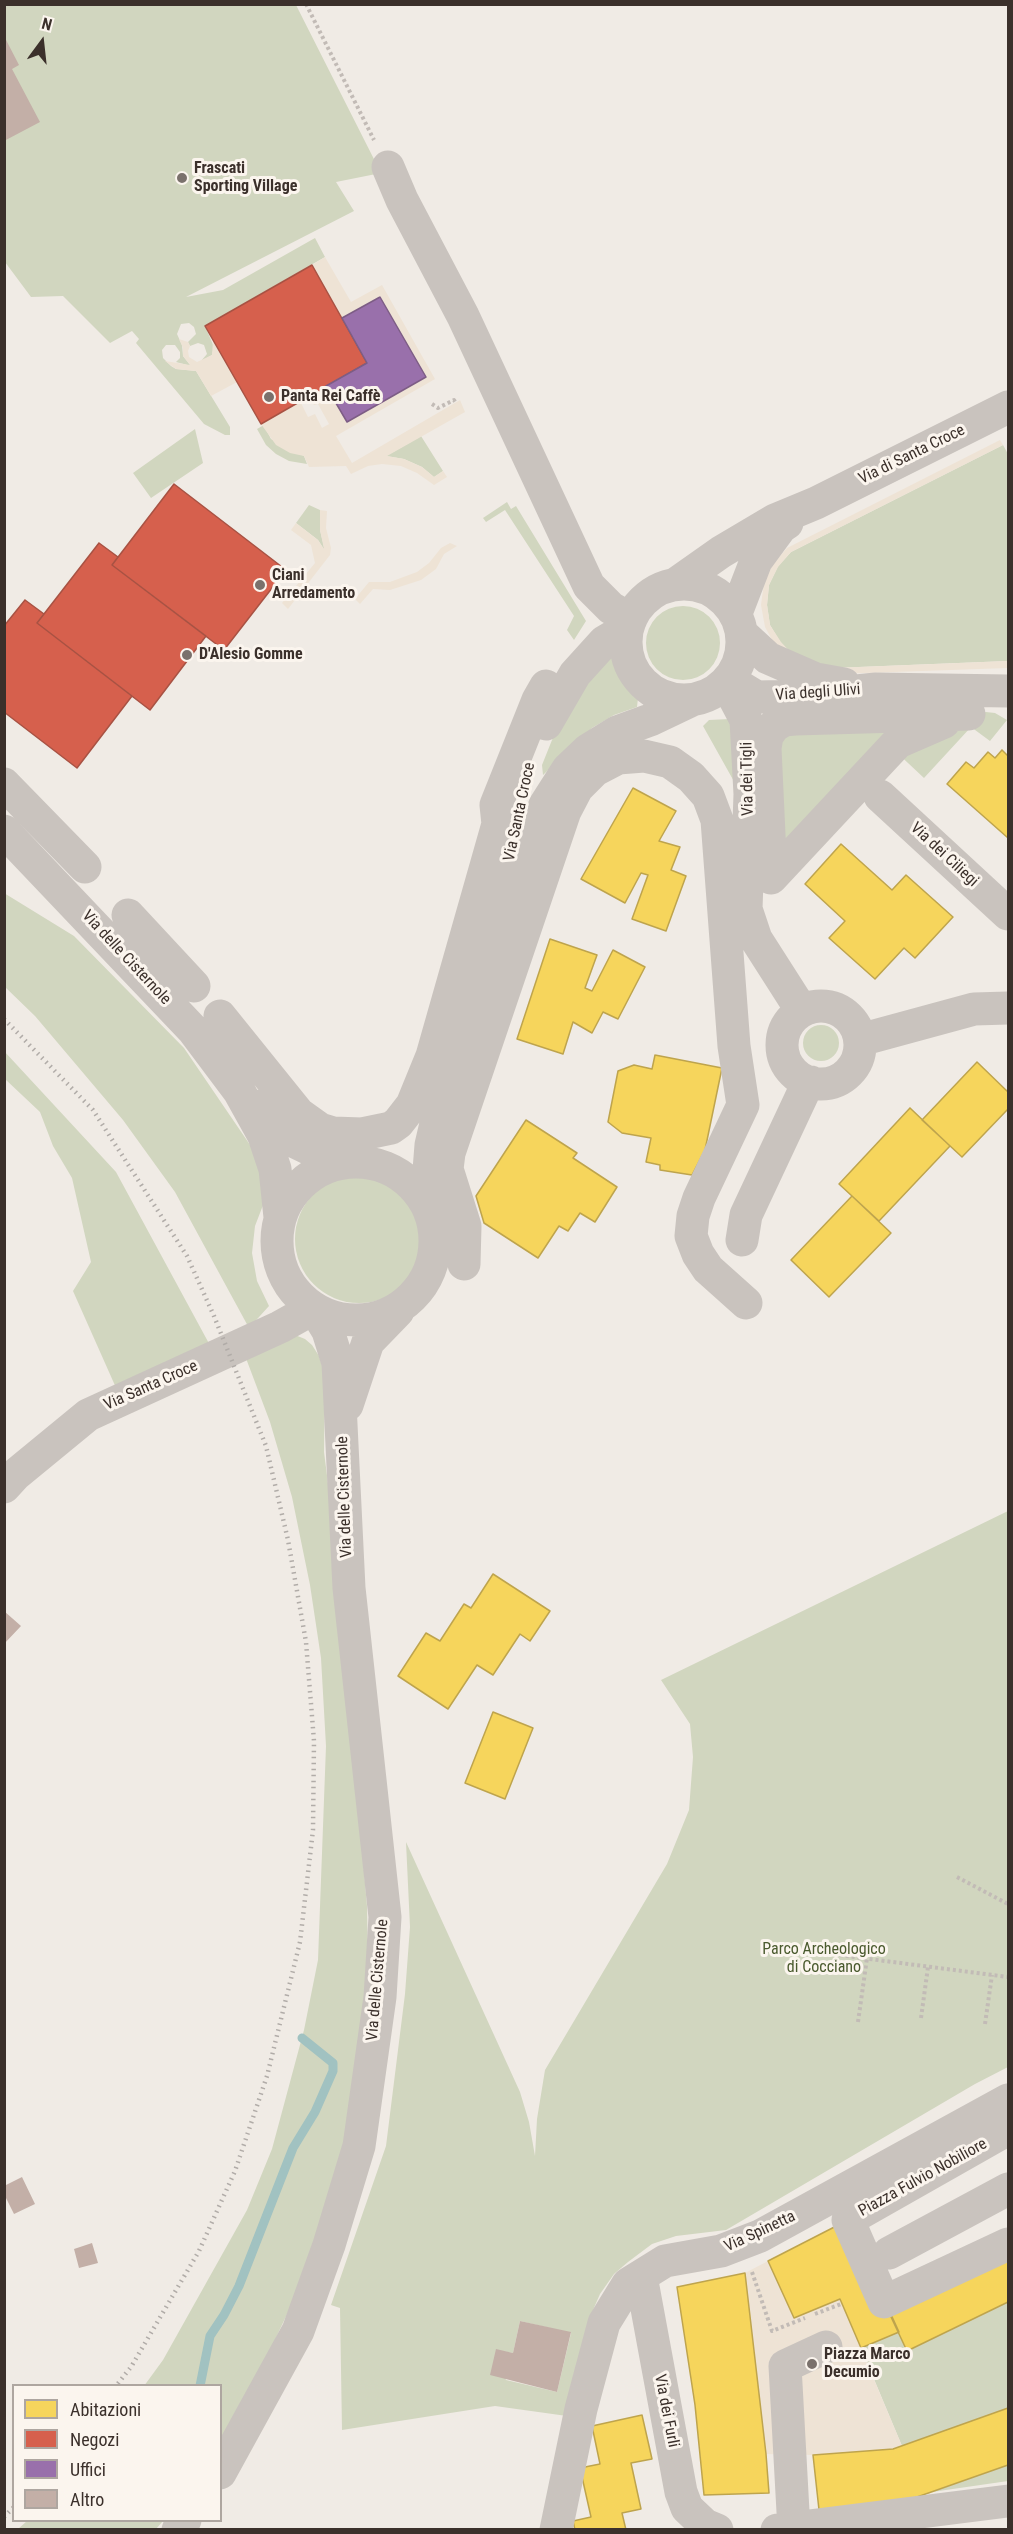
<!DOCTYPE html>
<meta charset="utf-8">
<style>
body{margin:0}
#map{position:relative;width:1013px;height:2534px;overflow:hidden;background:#f0ebe5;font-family:"Roboto Condensed",sans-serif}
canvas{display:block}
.frame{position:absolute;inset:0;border:6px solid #3b302b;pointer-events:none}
.legend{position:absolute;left:12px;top:2384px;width:210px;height:138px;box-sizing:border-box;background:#fbf5ee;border:2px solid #aea6a0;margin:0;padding:8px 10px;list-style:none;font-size:18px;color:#3b302b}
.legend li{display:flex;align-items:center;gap:12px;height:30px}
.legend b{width:30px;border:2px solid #aea6a0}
.north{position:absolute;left:12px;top:12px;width:60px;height:60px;-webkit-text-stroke:4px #fbf5ee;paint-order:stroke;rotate:15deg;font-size:16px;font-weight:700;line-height:24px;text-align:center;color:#3b302b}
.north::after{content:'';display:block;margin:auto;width:21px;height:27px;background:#3b302b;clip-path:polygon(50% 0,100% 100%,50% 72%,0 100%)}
</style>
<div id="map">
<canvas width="1013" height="2534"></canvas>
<div class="frame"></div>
<ul class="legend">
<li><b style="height:16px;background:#f6d55c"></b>Abitazioni</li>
<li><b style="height:16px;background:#d6604d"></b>Negozi</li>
<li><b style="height:16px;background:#9970ab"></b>Uffici</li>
<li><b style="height:16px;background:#c3afa7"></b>Altro</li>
</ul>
<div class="north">N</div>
</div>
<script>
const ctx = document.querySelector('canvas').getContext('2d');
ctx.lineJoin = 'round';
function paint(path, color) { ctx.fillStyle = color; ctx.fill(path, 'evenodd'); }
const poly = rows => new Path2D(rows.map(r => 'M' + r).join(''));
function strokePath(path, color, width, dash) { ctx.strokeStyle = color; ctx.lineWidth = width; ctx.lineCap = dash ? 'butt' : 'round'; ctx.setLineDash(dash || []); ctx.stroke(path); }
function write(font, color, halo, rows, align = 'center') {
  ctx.font = font + ' "Roboto Condensed",sans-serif'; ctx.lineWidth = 6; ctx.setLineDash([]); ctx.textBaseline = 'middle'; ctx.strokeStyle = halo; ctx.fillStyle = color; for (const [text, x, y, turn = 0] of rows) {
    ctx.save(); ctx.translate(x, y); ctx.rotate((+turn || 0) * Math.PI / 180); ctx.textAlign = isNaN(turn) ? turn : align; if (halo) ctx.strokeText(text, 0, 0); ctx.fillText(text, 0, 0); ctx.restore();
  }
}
paint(poly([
 [4,5,296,5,381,173,336,182,354,211,186,297,223,290,315,238,325,257,205,326,214,347,212,355,205,359,201,361,207,354,204,345,198,343,190,346,188,342,196,334,194,327,189,323,181,324,177,334,182,345,183,356,191,366,176,362,180,358,180,352,175,345,166,345,162,350,163,358,171,366,176,369,196,371,230,427,230,435,225,435,204,424,136,343,139,339,132,331,110,343,63,296,31,297,5,262],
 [264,425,271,439,304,456,307,464,289,461,276,454,266,445,257,429],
 [195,429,203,463,151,498,133,473],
 [421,436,443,471,434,477,422,467,404,459,386,456],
 [1003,445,1008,454,1008,661,834,668,795,657,780,642,770,625,767,605,769,585,778,566,791,552],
 [507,502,511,509,516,506,586,621,574,640,567,630,574,616,505,510,486,522,483,518],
 [309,505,320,510,320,530,325,551,318,540,296,523],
 '646 643a37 37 0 1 1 74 0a37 37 0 1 1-74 0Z',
 [615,654,638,698,637,707,614,715,592,728,543,775,542,765,554,735,567,711,608,657],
 [986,712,995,713,1007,720,990,741,971,727,924,778,892,748,771,878,774,726],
 [730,719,736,785,703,726,709,720],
 [4,893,74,936,184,1048,261,1161,265,1200,255,1226,252,1253,257,1281,269,1306,249,1328,175,1192,123,1120,35,1016,5,987],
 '803 1043a18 18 0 1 1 36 0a18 18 0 1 1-36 0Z',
 [4,1051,116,1172,212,1349,117,1390,73,1291,91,1262,72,1178,53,1146,40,1112,5,1079],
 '295 1239a64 64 0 1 1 128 0a64 64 0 1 1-128 0Z',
 [295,1335,305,1339,312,1345,319,1356,325,1375,324,1452,337,1554,367,1906,368,1964,365,2009,343,2149,331,2195,289,2310,265,2361,221,2439,220,2386,144,2386,163,2360,247,2210,272,2149,304,2030,318,1960,326,1746,321,1658,310,1585,292,1497,270,1422,244,1353],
 [1008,1511,1008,2067,975,2084,726,2230,676,2236,652,2244,628,2262,614,2274,600,2294,593,2310,567,2416,495,2406,342,2430,340,2308,331,2305,386,2146,405,1994,410,1927,406,1842,520,2092,529,2122,535,2156,537,2119,545,2070,667,1864,689,1810,693,1757,690,1724,661,1680],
 [520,2321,571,2333,557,2392,506,2380,496,2350,513,2353],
 [1008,2302,1008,2408,902,2446,861,2348,899,2332,908,2350],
 [1008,2465,1008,2481,932,2492],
 [27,2521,27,2520,163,2521,156,2529,18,2529]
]), '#d1d6bf');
paint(poly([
 [325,257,351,302,382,285,435,379,336,436,352,463,460,400,465,412,387,456,404,459,422,467,434,477,443,471,447,477,434,485,417,473,401,466,382,464,368,466,351,474,346,466,309,467,304,456,290,453,276,445,261,424,300,401,308,417,315,414,322,428,329,424,318,404,314,405,309,396,326,386,347,422,426,377,380,297,342,318,312,265],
 [179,339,188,342,190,346,188,351,189,357,197,362,212,355,213,341,237,382,211,396,196,371,176,369,165,361,190,365,183,356,183,348],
 [1000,440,1003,445,791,552,778,567,769,585,767,605,770,625,781,642,795,657,814,665,834,668,1008,661,1008,668,836,674,814,671,793,661,776,647,765,627,761,605,764,583,773,564,787,548],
 [320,510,327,511,326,528,331,548,330,555,288,609,282,603,315,563,311,545,291,530,296,523,318,540,324,549,320,530],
 [450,543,457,546,444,554,436,569,421,580,390,590,373,589,360,604,355,599,369,582,390,582,417,572,429,563,441,548],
 [768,2261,794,2317,840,2299,902,2446,893,2449,813,2455,766,2454,745,2273]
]), '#eee3d5');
const homes = poly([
 [1002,750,1008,756,1008,838,947,784,966,762,974,768,988,752,995,758,1002,750],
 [633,788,676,811,659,841,680,847,671,870,686,876,666,931,632,919,648,875,641,873,625,903,581,879,633,788],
 [841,844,892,890,906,875,953,917,915,958,904,948,875,979,829,938,845,921,805,884,841,844],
 [550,939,597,955,585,988,592,991,613,950,645,967,618,1019,603,1012,592,1033,573,1022,563,1054,517,1039,550,939],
 [655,1055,722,1068,705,1150,692,1175,660,1170,660,1165,646,1162,651,1138,622,1133,608,1122,618,1071,634,1065,652,1069,655,1055],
 [977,1062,1008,1092,1008,1109,962,1157,922,1120,977,1062],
 [910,1108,950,1146,879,1221,839,1184,910,1108],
 [526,1120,577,1153,573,1158,617,1187,595,1222,580,1213,568,1231,559,1226,538,1258,484,1223,476,1196,526,1120],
 [852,1196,891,1233,829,1297,791,1260,852,1196],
 [493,1574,550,1611,530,1641,520,1634,493,1675,477,1665,448,1709,398,1676,426,1633,440,1641,464,1604,471,1608,493,1574],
 [493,1712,533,1728,505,1799,465,1783,493,1712],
 [848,2220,899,2332,861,2348,840,2299,794,2318,768,2261,848,2220],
 [1008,2243,1008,2302,907,2351,884,2302,1008,2243],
 [745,2273,766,2454,769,2493,704,2495,695,2405,677,2287,745,2273],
 [1008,2408,1008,2465,900,2503,819,2510,813,2455,893,2449,1008,2408],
 [642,2415,652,2459,631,2463,641,2509,622,2513,626,2530,575,2530,573,2521,591,2517,580,2468,600,2464,592,2426,642,2415]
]);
paint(homes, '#f6d55c');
strokePath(homes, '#bea44d', 1.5);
const shops = poly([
 [312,265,367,363,261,424,205,326,312,265],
 [174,484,286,570,224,650,112,565,174,484],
 [99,543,118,557,112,565,206,636,150,710,37,623,99,543],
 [25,600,44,614,37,623,132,696,77,768,4,712,4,626,25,600]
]);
paint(shops, '#d6604d');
strokePath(shops, '#a85243', 1.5);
const offices = poly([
 [380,297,426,377,347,422,326,386,367,363,342,318,380,297]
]);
paint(offices, '#9970ab');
strokePath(offices, '#7d5d85', 1.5);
strokePath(poly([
 [200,2386,210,2336,224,2315,239,2286,293,2148,315,2112,333,2071,333,2063,302,2038]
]), '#a1c2c1', 9);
paint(poly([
 [4,36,19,65,12,69,40,122,4,141],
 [4,1611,21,1626,4,1644],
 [22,2177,35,2204,14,2214,4,2194,4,2186],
 [92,2243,98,2263,79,2268,74,2249],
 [520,2321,571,2332,557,2392,490,2375,496,2349,513,2353]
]), '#c3afa7');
strokePath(poly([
 [306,4,374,140],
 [432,404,438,408,454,400,456,403],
 [957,1877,1008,1904],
 [816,1952,1008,1977],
 [921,2018,928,1967],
 [858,2022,867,1958],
 [985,2024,992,1975],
 [752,2272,772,2331,805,2318],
 [815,2314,841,2304]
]), '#c2bbb6', 4, [3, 3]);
strokePath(poly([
 [388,167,402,200,463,316,589,586,611,608,631,619],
 [677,583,721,552,775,520,816,503,1008,407],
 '626 642a58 58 0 1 1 116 0a58 58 0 1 1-116 0Z',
 [736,613,756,561,781,527,787,523],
 [743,635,768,658,816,679,844,684],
 [729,680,757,697,807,696,876,689,1008,691],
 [727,684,746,720,750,794,746,909,756,939,802,1011],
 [546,724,575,674,604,642,626,629],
 [4,784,85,867],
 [880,796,1008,914],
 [4,831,194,1031,239,1091,264,1136,275,1169,280,1217],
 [771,878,765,748,767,736,774,726,784,720,795,719,969,714],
 [771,878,898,742,944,722],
 [128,915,194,986],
 '782 1045a39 39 0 1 1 78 0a39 39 0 1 1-78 0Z',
 [220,1016,299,1114,320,1129,333,1133,362,1134,391,1128,398,1123,412,1105,432,1056,498,824,496,805,538,700,546,686],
 [860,1040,974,1009,1008,1008],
 [255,1106,295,1142,322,1155,346,1160],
 '277 1241a79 79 0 1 1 158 0a79 79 0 1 1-158 0Z',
 [434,1228,428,1183,431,1145,446,1081,498,920,545,805,568,769,588,750,617,732,650,720,692,700],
 [742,1240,746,1215,806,1087,811,1082],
 [464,1264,465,1226,447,1169,449,1153,565,811,577,788,595,770,618,758,644,756,670,762,691,777,708,796,717,820,734,1046,743,1105,699,1198,693,1216,691,1236,698,1254,708,1269,746,1303],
 [347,1405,368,1342,398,1311],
 [4,1487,15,1475,88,1415,280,1327,314,1308],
 [1008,2129,848,2220,884,2302,1008,2244],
 [889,2253,1008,2189],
 [641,2276,681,2492,687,2508,705,2525,717,2530],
 [220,2473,298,2331,329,2245,359,2146,380,1997,385,1917,349,1588,338,1363,328,1331,314,1308],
 [178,2530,185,2520],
 [556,2530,581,2409,604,2323,628,2284,665,2261,721,2251,760,2236,1008,2100],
 [777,2530,1008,2501],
 [794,2530,785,2366,826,2347]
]), '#c9c3be', 33);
strokePath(poly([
 [4,1019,93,1110,187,1256,214,1316,266,1446,288,1540,306,1642,314,1741,313,1830,300,1942,267,2076,235,2171,199,2251,131,2367,116,2386],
 [4,2517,14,2507]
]), '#b1aca8', 4.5, [1.5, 4.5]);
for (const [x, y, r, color] of [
 [182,178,6,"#7a716c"],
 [269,397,6,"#7a716c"],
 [260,585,6,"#7a716c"],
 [187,655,6,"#7a716c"],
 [812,2364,6,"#7a716c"]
]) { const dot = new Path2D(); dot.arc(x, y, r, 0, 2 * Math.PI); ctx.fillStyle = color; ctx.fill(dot); strokePath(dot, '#fbf5ee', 2); }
write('bold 16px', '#3b302b', '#fbf5ee', [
 ["Frascati",194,169],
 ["Sporting Village",194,187],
 ["Panta Rei Caffè",281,397],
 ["Ciani",272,576],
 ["Arredamento",272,594],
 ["D'Alesio Gomme",199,655],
 ["Piazza Marco",824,2355],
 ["Decumio",824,2373]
], 'left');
write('16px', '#3b302b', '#fbf5ee', [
 ["Via di Santa Croce",912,455,-26],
 ["Via degli Ulivi",818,693,-4],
 ["Via dei Tigli",748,779,-91],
 ["Via Santa Croce",520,812,-78],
 ["Via dei Ciliegi",944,855,43],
 ["Via delle Cisternole",126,958,47],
 ["Via Santa Croce",151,1386,-24],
 ["Via delle Cisternole",345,1497,-92],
 ["Via delle Cisternole",378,1980,-85],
 ["Piazza Fulvio Nobiliore",923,2178,-29],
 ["Via Spinetta",760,2232,-25],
 ["Via dei Furli",666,2411,79]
]);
write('16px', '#4a5a2e', '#fbf5ee', [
 ["Parco Archeologico",824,1950],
 ["di Cocciano",824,1968]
]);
</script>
